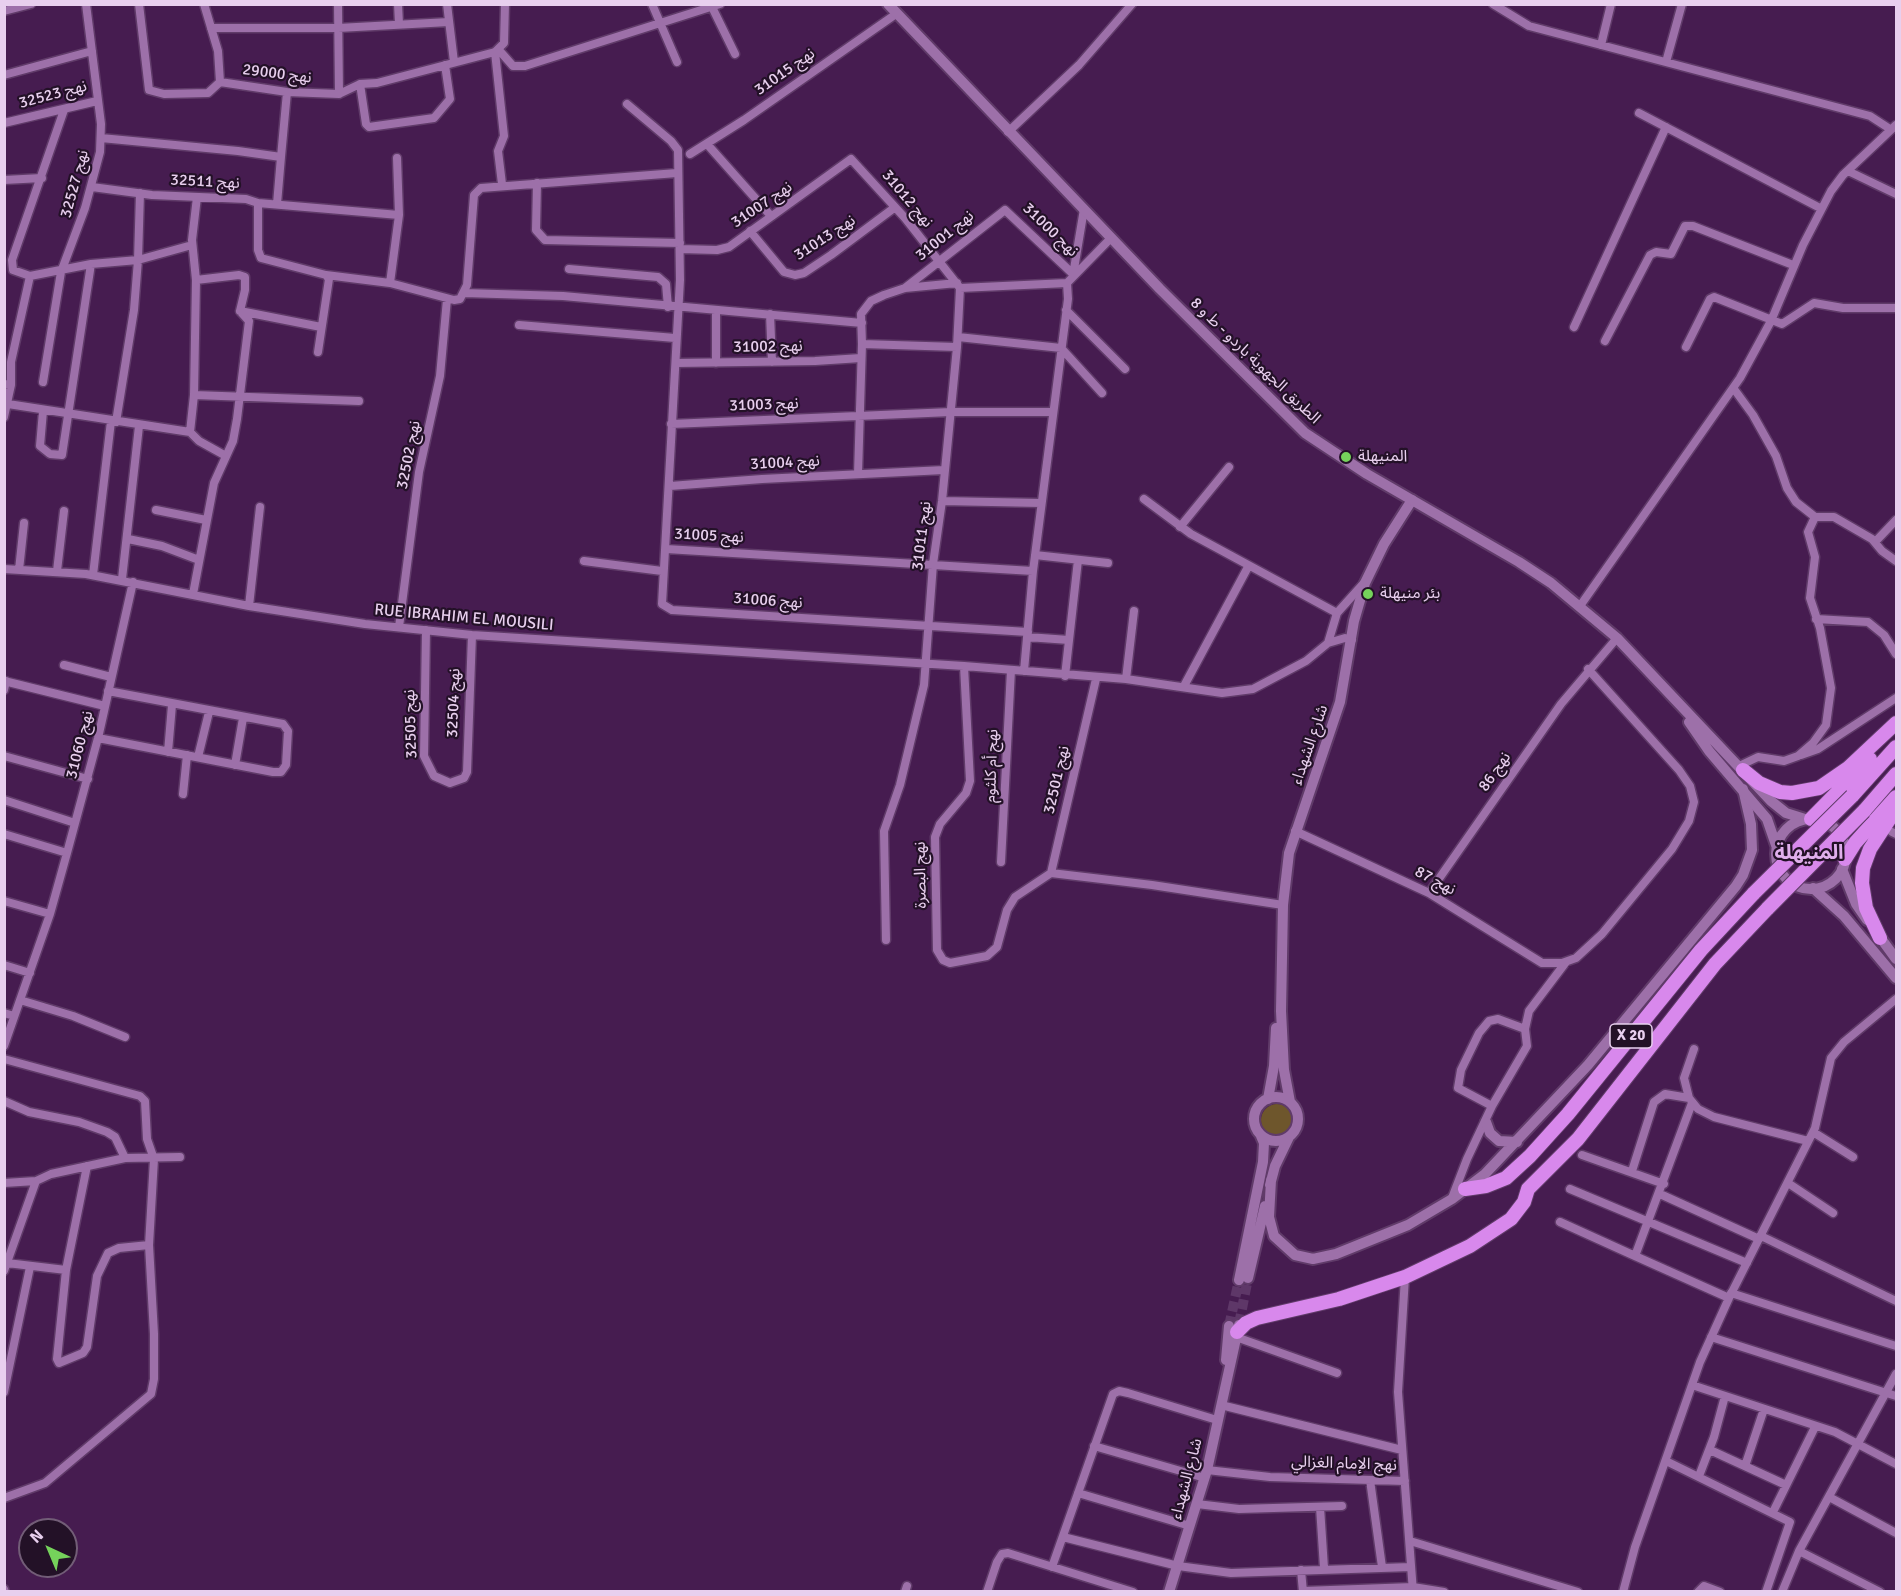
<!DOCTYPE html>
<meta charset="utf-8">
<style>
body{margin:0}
#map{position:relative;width:1901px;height:1596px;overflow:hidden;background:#461c50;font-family:Signika,sans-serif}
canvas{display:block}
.frame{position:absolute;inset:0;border:6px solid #e8cfee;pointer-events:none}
.north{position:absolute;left:18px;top:1518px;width:60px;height:60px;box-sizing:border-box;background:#231127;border:2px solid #725d77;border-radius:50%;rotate:316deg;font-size:16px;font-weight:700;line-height:24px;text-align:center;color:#e8cfee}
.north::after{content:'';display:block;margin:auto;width:21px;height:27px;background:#75d25b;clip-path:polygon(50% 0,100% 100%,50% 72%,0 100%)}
</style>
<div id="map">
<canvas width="1901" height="1596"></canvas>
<div class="frame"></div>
<div class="north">N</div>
</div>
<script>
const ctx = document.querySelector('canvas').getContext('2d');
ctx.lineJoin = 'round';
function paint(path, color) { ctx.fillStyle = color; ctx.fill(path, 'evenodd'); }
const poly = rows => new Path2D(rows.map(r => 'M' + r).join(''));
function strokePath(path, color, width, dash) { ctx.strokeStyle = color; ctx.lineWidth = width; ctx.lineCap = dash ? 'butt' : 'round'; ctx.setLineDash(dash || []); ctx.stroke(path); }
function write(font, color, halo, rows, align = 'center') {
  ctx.font = font + ' Signika,"Noto Sans Arabic",sans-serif'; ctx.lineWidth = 4.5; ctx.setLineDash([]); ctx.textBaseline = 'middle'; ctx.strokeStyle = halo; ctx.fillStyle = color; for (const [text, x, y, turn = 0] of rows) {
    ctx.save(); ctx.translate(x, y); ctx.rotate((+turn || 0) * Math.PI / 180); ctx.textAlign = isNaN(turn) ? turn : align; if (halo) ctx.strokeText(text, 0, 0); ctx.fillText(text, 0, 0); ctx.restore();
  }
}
paint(poly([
 '1261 1120a16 16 0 1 1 32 0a16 16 0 1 1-32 0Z'
]), '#6e562c');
strokePath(poly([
 [1239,1324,1248,1278],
 [1229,1326,1239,1280]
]), '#5e3768', 10, [10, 5]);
const minor = poly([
 [139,4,149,90,164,94,208,93,220,82],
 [204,4,218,51,220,82,287,92,339,94,360,84,377,83,495,52,504,43,505,4],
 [338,4,339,94],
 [398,4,399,24],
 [447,4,454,62],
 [652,4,677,62],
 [1493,4,1529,26,1870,116,1890,129],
 [712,7,735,54],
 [4,11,31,4],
 [211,28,338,28,449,22],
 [1601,45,1611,4],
 [498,49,513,66,525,66,720,4],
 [495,52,504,136,498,151,502,184],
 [1666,62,1682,4],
 [4,75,92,51],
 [360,84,366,124,369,127,434,118,450,99,445,65],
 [627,104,671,141,678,150,680,280,662,604,672,610,1028,632],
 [1639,113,1820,208],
 [4,123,97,101],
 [1008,132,1079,65,1132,4],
 [101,138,238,151,281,157,277,204],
 [707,144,771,216],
 [690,154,744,120,896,14],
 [281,157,287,92],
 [397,158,399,215,390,283,454,300,460,299,467,285,474,195,481,188,677,173],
 [1848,171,1896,194],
 [4,180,42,178],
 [537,183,536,230,545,240,680,243],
 [92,187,152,195,246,199,258,203,258,250,261,258,326,275,329,279,318,352],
 [140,193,138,260,192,245],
 [258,203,399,215],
 [750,231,784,272,795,275,804,273,831,255,894,208],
 [680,249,717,250,729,247,851,159,905,218,960,288,957,347,942,501,933,564,924,685,900,785,884,831,886,940],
 [569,269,658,277,666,284,668,307],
 [326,275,390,283],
 [1073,275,1084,209],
 [30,276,91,264,138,260,134,310,116,422],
 [196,280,239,275,245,277,245,290,240,311],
 [957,283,905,288,884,295,871,301,861,314,862,344,957,347],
 [905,288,1005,210,1073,274],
 [960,288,1067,283,1111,238],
 [464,293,563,296,862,323],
 [716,310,716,363],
 [1066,310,1125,369],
 [240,311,321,327],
 [770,314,772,362],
 [519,325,675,338],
 [1574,327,1666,127],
 [958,337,1061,348,1102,393],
 [1605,341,1650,255,1656,252,1671,254,1685,226,1693,226,1793,265],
 [1686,347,1710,299,1714,297,1782,324,1814,303,1843,308,1896,308],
 [676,363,815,361,861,358],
 [43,382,61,272,85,208,100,152,101,124,86,4],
 [4,384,11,385,4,417],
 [11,385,11,362,30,276,13,270,12,260,64,110],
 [1734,389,1753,415,1776,456,1787,488,1796,502,1815,517,1834,517,1872,539,1882,551,1896,561],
 [194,395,359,401],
 [8,404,190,432,199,441,226,456],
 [43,411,40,446,50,454,62,455,91,264],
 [671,424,951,412,1052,412],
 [190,432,194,395,196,280,192,240,197,197],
 [858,474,862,344],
 [670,486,762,479,944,470],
 [1144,499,1191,534,1337,613],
 [942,501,1041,503],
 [156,510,206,520],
 [1180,527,1229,467],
 [128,539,162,546,199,560],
 [1876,541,1896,520],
 [666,549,1033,571],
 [1035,555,1108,563],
 [584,561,662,571],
 [4,569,86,574,249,606,365,624,472,635,964,666,1126,679,1222,693,1253,689,1306,661,1328,643,1345,638,1352,640],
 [19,570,24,523],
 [57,571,64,511],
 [93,575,111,421],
 [122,579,139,426],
 [193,594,214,483,233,441,237,419,249,321,240,311],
 [249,606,260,507],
 [1580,606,1740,378,1771,321,1803,245,1831,191,1843,175,1896,125],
 [1816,619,1868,622,1884,635,1896,654],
 [399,627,419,472,440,376,447,299],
 [426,630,424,756,434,776,450,783,464,778,467,772,472,635],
 [1027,637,1069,640],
 [1328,643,1337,613,1364,583],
 [64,665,111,677],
 [964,666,970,781,966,793,940,824,935,837,937,950,943,960,950,963,987,956,997,947,1007,910,1015,897,1051,873,1152,885,1283,905],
 [1024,671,1033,571,1068,299,1067,283],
 [1065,676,1078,560],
 [1126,679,1134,611],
 [4,681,105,706],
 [1184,686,1248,567],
 [4,690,6,681],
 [98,738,273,772,281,772,286,765,288,731,283,724,108,691],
 [168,752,172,705],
 [1801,755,1818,749,1896,698],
 [4,756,88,779],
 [198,757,209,712],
 [235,765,243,718],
 [1739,766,1758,757,1784,761,1798,756,1813,743,1826,725,1831,688,1820,628,1810,598,1815,557,1808,532,1815,517],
 [183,794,187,755],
 [4,800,75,823],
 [1295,831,1429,893,1542,963,1562,963,1576,958,1602,934,1672,849,1689,821,1694,802,1690,786,1679,770,1588,669],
 [1892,832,1896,834],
 [4,834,67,853],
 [1001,862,1011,670],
 [1051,873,1096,679],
 [1429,893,1561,704,1617,638],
 [4,901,50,914],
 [4,965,30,973],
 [20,1000,73,1016,125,1037],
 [4,1013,14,1016],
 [4,1046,50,914,67,853,98,738,133,582],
 [1694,1049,1684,1078,1689,1098,1698,1109,1714,1117,1808,1141],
 [4,1059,140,1096,145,1101,147,1139,154,1159,149,1245,119,1248,108,1253,97,1276,87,1347,83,1353,59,1363,57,1359,66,1270],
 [4,1101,29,1112,79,1122,107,1132,115,1137,125,1158],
 [1692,1103,1635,1256,1729,1298],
 [1492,1106,1458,1088,1461,1070,1479,1033,1489,1021,1498,1019,1525,1029],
 [1813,1132,1853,1157],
 [1582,1155,1664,1184],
 [1632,1171,1654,1102,1665,1094,1689,1098],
 [4,1183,36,1181,51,1174,125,1158,180,1157],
 [1788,1183,1833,1213],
 [1570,1189,1747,1263],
 [1660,1194,1759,1239],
 [1452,1198,1467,1159,1492,1106,1527,1046,1525,1029,1529,1011,1566,962],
 [1560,1222,1635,1256],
 [1761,1236,1896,1301],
 [7,1263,66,1270,87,1166],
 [4,1271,36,1181],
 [1405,1277,1398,1392,1413,1592],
 [1731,1293,1896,1346],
 [1236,1337,1337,1373],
 [1711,1337,1896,1396],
 [1692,1385,1835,1432,1896,1464],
 [4,1392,30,1267],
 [1221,1405,1402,1450],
 [1094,1446,1205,1478],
 [1710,1450,1786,1485],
 [1666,1461,1790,1522,1766,1592],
 [1745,1466,1764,1409],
 [1207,1470,1270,1477,1405,1481],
 [1699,1476,1714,1437,1725,1396],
 [1370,1480,1382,1567],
 [1078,1493,1190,1526],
 [4,1498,45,1483,151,1394,154,1379,154,1334,149,1245],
 [1831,1498,1896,1533],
 [1197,1504,1239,1509,1342,1506],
 [1320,1507,1324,1568],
 [1773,1512,1815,1427],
 [1063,1537,1178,1566,1231,1573,1411,1567],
 [1410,1541,1578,1592],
 [1799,1551,1880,1592],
 [1052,1567,1113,1394,1119,1391,1128,1393,1217,1420],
 [1301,1570,1303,1592],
 [4,1589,5,1592],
 [1303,1591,1413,1587,1444,1592],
 [905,1592,907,1586],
 [987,1592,997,1562,1002,1554,1008,1553,1133,1592],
 [1623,1592,1635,1547,1700,1362,1729,1298,1815,1128,1831,1058,1844,1042,1896,999],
 [1698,1592,1704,1586,1720,1592],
 [1782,1592,1799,1551,1896,1374]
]);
const tertiary = poly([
 '1254 1119a22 22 0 1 1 44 0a22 22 0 1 1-44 0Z',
 [1268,1099,1274,1066,1276,1028],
 [1290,1102,1284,1070,1281,1011,1283,905,1289,853,1340,702,1354,621,1365,583,1384,544,1412,500],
 [1486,1122,1490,1133,1499,1141,1517,1142],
 [1271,1180,1269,1217,1274,1236,1295,1255,1313,1259,1336,1254,1408,1225,1452,1199,1485,1174,1588,1065,1736,886,1743,875,1752,850,1751,824,1743,789],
 [1270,1185,1275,1166,1289,1137],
 [1248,1278,1265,1206],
 [1239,1280,1263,1162,1264,1143,1261,1136],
 [1226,1360,1229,1326],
 [1169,1592,1207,1470,1239,1325]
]);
const secondary = poly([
 [888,4,1160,289,1305,433,1367,474,1519,562,1551,583,1617,638,1771,801,1786,813,1805,819],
 [1689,722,1709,751,1767,819,1776,845],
 '1776 854a35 35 0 1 1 70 0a35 35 0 1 1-70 0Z',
 [1842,869,1856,904,1867,920],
 [1813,888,1844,916,1896,978],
 [1877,933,1896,959]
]);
const trunk = poly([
 [1743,770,1759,783,1780,792,1792,793,1819,788,1848,768,1896,723],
 [1852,796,1896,747],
 [1864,811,1896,774],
 [1811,819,1870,759],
 [1845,859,1855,843,1896,797],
 [1880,938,1866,908,1862,883,1863,868,1870,849,1896,809],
 [1465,1189,1486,1186,1506,1178,1530,1156,1568,1114,1701,950,1754,893],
 [1237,1332,1246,1323,1257,1318,1339,1299,1405,1277,1470,1246,1511,1219,1524,1202,1528,1189,1578,1139,1715,964,1768,908]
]);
strokePath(minor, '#603b69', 11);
strokePath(tertiary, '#603b69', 14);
strokePath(secondary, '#603b69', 14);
strokePath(trunk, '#603b69', 16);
strokePath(minor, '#9d70a9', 8);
strokePath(tertiary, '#9d70a9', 10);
strokePath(secondary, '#9d70a9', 10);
strokePath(trunk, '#d888ec', 14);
const trunkBridge = poly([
 [1754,893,1852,796],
 [1768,908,1864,811]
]);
strokePath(trunkBridge, '#603b69', 16, []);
strokePath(trunkBridge, '#d888ec', 14);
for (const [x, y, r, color] of [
 [1346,457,6,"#75d25b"],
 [1368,594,6,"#75d25b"]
]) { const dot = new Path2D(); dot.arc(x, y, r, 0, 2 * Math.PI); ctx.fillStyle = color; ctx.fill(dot); strokePath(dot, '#231127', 2); }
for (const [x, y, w] of [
 [1631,1036,42]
]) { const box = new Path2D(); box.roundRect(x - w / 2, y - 12, w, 24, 4.5); ctx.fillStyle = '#231127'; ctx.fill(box); strokePath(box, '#e8cfee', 1.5); }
write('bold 15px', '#e8cfee', null, [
 ["X 20",1631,1036]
]);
write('16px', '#e8cfee', '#231127', [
 ["نهج 31015",785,72,-35],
 ["نهج 29000",277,74,7],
 ["نهج 32523",53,95,-15],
 ["نهج 32511",205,182,3],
 ["نهج 32527",75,184,-75],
 ["نهج 31012",907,199,50],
 ["نهج 31007",762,205,-34],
 ["نهج 31000",1050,230,44],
 ["نهج 31001",945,236,-39],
 ["نهج 31013",825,238,-33],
 ["نهج 31002",768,347,-1],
 ["الطريق الجهوية باردو - ط و 8",1255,361,44],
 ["نهج 31003",764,405,-2],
 ["نهج 32502",409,455,-79],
 ["نهج 31004",785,463,-3],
 ["نهج 31005",709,536,3],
 ["نهج 31011",922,536,-83],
 ["نهج 31006",768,601,4],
 ["RUE IBRAHIM EL MOUSILI",464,618,5],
 ["نهج 32504",454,703,-88],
 ["نهج 32505",411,724,-92],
 ["نهج 31060",80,745,-76],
 ["شارع الشهداء",1310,745,-71],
 ["نهج أم كلثوم",992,766,-88],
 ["نهج 86",1495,772,-55],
 ["نهج 32501",1057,780,-77],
 ["نهج البصرة",921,875,-91],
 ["نهج 87",1435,881,28],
 ["نهج الإمام الغزالي",1344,1464,2],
 ["شارع الشهداء",1187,1479,-75]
]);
write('16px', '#e8cfee', '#231127', [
 ["المنيهلة",1358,457],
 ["بئر منيهلة",1380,594]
], 'left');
write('bold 20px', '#e0afec', '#231127', [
 ["المنيهلة",1809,854]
]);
</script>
